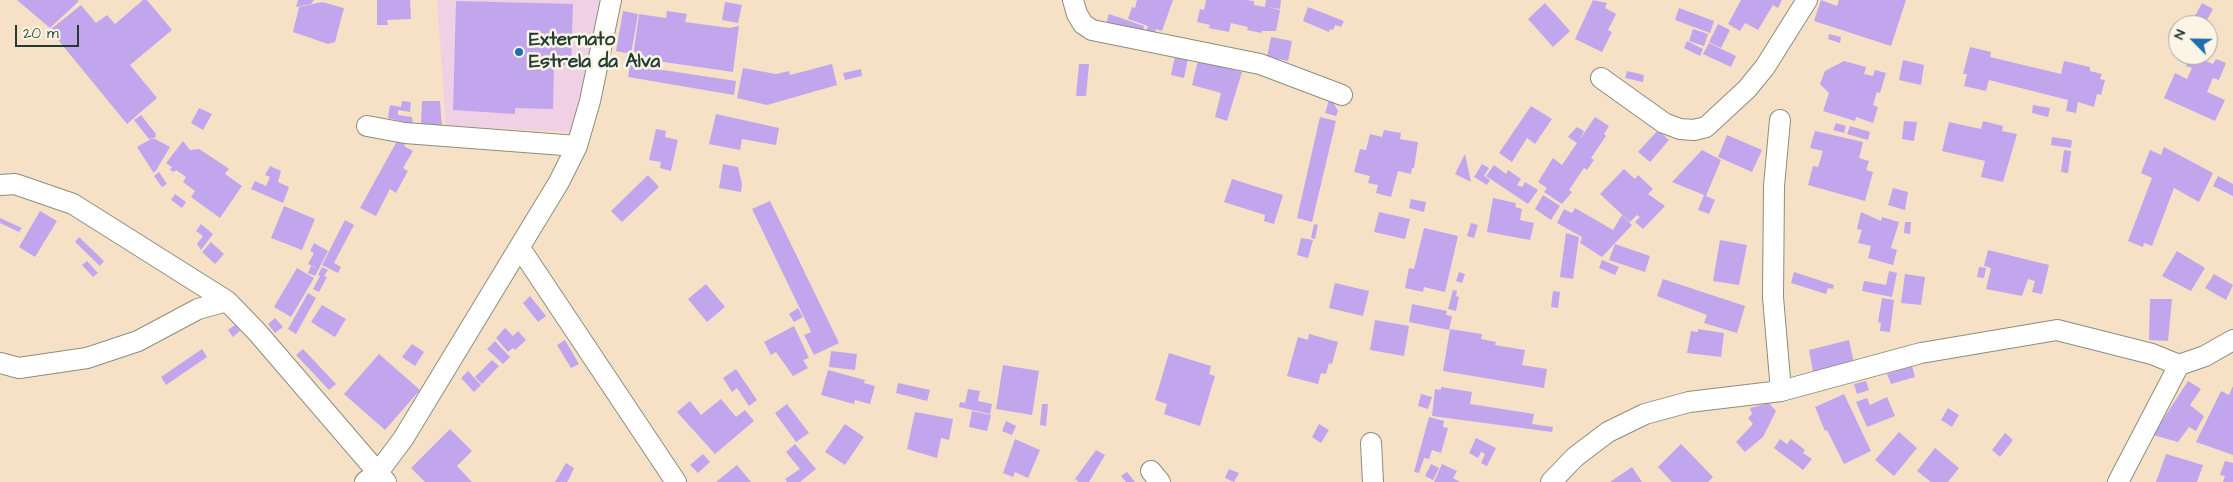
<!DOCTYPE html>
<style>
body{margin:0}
#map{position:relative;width:2233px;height:482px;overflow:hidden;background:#f6e1c7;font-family:"Architects Daughter",sans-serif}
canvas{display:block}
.north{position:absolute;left:2168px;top:15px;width:50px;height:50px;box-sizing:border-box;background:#fcf5e5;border:1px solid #a4ab9e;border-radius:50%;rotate:293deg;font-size:14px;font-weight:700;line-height:20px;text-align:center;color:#1f3d34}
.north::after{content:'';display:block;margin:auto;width:18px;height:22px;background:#1f6fb2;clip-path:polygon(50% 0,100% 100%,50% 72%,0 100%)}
.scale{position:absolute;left:15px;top:25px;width:64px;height:22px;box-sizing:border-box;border:2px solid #1f3d34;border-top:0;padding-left:6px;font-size:15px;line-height:18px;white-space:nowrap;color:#1f3d34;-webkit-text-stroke:4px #fcf5e5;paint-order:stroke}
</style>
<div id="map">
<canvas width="2233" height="482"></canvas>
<div class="north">N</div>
<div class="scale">20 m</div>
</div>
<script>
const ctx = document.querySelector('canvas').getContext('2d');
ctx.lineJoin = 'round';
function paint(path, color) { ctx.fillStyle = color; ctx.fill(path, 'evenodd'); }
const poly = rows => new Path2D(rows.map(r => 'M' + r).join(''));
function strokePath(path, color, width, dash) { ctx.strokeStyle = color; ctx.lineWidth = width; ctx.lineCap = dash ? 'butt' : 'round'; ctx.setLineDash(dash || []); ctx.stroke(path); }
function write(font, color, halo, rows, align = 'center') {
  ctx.font = font + ' "Architects Daughter",sans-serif'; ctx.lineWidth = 5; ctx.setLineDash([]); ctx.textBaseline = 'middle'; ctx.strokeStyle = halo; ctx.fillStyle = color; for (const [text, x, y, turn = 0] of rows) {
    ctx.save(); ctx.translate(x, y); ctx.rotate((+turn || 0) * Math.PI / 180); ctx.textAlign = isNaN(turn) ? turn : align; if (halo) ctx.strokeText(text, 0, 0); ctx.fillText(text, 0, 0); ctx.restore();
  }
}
paint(poly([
 [437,0,608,0,579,123,569,132,446,126]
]), '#f0d0e5');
paint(poly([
 [17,0,77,0,79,1,50,28],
 [143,0,147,0,172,30,130,65,157,98,127,124,50,30,81,5,96,23,107,15,115,24],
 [298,0,314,0,311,4,296,7],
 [377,0,410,0,411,19,387,20,388,25,377,25],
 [1137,0,1173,0,1162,31,1156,29,1155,34,1146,31,1148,26,1128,19,1132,7,1135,8],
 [1206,0,1246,0,1254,1,1254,5,1265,7,1266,0,1281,0,1280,9,1268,7,1280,10,1276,31,1262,31,1262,33,1247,30,1248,27,1231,23,1229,32,1209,28,1210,25,1197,22,1200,9,1204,10],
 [1593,0,1607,3,1605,8,1616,14,1608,30,1612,32,1602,52,1575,39],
 [1741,0,1782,0,1778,8,1773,5,1758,30,1745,23,1740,31,1728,24],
 [1821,0,1837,6,1839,0,1906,0,1891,46,1814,21],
 [456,1,573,4,571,65,554,65,553,109,515,108,515,114,453,110],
 [322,2,344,8,335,42,328,44,293,32,299,7],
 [725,2,742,5,738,23,722,20],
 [1545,3,1570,31,1553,47,1528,19],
 [2202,3,2213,9,2204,25,2197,21,2195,25,2190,25],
 [1308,7,1344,21,1341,27,1335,25,1333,30,1330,29,1329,32,1303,21],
 [1679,8,1714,21,1710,33,1675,20],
 [623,11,638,14,631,54,616,51],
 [667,11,687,14,685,22,730,28,739,26,733,72,650,60,649,67,625,63,626,55,633,56,639,14,666,18],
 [1109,14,1144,26,1143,32,1106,24],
 [1718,24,1730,30,1721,48,1709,42],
 [1693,29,1708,34,1704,46,1689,41],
 [1829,34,1841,37,1840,43,1828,39],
 [1271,37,1292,41,1288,61,1267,57],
 [1687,41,1703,49,1700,56,1684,48],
 [1709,43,1736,56,1731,67,1703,54],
 [1970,47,1991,52,1990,57,2061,74,2064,61,2090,67,2090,71,2102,74,2100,79,2105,80,2101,95,2097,94,2094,107,2078,102,2076,113,2066,111,2068,100,1989,80,1986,91,1964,86,1967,74,1963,74],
 [2190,55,2203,55,2201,59,2213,64,2216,59,2226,63,2219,80,2213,78,2207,92,2225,100,2215,121,2164,98,2175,73,2187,79,2192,68,2186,66],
 [1175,56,1188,59,1184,78,1171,75],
 [1198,60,1242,72,1227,121,1215,117,1221,93,1192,85],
 [1903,60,1924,65,1921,85,1899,80],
 [1844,61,1866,67,1864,74,1873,76,1875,70,1886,73,1880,93,1877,92,1873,105,1878,107,1873,123,1856,117,1855,121,1823,111,1829,93,1820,84,1825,71],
 [832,64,837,85,767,105,737,98,743,68,776,74,789,71,790,75],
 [1079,64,1089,64,1086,96,1076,96],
 [630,65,736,81,734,95,628,77],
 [861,69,862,76,845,80,843,73],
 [1627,71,1644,75,1643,82,1625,78],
 [1329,100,1333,102,1338,111,1336,116,1325,113],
 [402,101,411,102,410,112,398,110,398,115,412,117,413,124,388,118,390,105,401,107],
 [422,101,440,101,442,127,421,124],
 [2033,105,2050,108,2048,117,2032,113],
 [1531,106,1552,119,1535,144,1527,138,1512,162,1499,153],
 [199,108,212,114,203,130,191,123],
 [716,114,779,128,776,145,742,139,740,150,709,144],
 [141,115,156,134,155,138,149,139,134,120],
 [1320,117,1336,121,1312,222,1297,218],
 [1595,117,1609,126,1604,134,1606,136,1591,158,1594,160,1587,170,1584,168,1569,190,1572,192,1562,204,1544,192,1547,188,1538,182,1553,158,1562,165,1577,143,1568,137,1572,132,1577,127,1584,131,1580,139],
 [1904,121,1917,122,1914,141,1902,139],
 [1983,121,2003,126,2002,131,2017,134,2003,182,1981,177,1985,161,1942,151,1949,122,1981,129],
 [1836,123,1846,126,1844,133,1833,130],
 [1850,126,1870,132,1868,140,1847,134],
 [656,129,666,131,665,137,678,140,671,171,660,168,661,162,649,160],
 [1384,130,1401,133,1400,139,1418,142,1414,168,1412,168,1411,174,1398,171,1391,197,1376,193,1378,185,1368,183,1370,176,1354,172,1360,149,1366,150,1370,134,1382,137],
 [1658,130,1669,140,1650,162,1638,152],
 [1815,131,1863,142,1859,158,1869,161,1866,170,1873,172,1865,201,1808,185,1813,166,1818,167,1823,151,1810,148],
 [1727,135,1762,150,1752,172,1718,157],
 [2052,137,2072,140,2071,148,2051,145],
 [151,139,155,139,170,147,155,172,153,172,137,147],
 [401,140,406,143,404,146,413,151,403,168,408,171,396,193,390,189,376,216,360,208,397,141,400,143],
 [183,141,190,150,199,149,222,164,229,169,225,174,242,186,220,218,191,197,195,191,183,182,186,177,176,170,174,172,170,170,172,167,166,163],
 [2164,147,2213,173,2199,202,2174,188,2152,246,2144,243,2143,247,2128,241,2152,178,2141,173,2150,150,2161,155],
 [1702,150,1721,160,1706,196,1715,200,1709,214,1698,210,1704,195,1672,182],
 [2064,150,2071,151,2068,173,2061,172],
 [1465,154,1471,182,1455,174],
 [723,164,738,167,742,184,741,192,719,188],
 [1482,164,1489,168,1484,176,1490,180,1487,185,1474,177],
 [1494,165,1506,174,1508,170,1521,179,1517,185,1522,187,1525,182,1538,190,1528,204,1486,176],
 [270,166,281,171,278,182,289,187,283,203,251,189,255,181,266,186,270,177,265,175],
 [1624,169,1635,179,1638,175,1653,189,1648,194,1665,206,1643,229,1635,222,1640,217,1637,215,1630,222,1600,194],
 [159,172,167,184,162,187,154,176],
 [648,175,659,187,622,222,611,211],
 [2218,176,2233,184,2233,196,2213,186],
 [1232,179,1283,195,1274,224,1264,221,1265,215,1224,202],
 [1893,188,1908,192,1905,210,1888,205],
 [175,194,186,202,182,208,171,200],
 [1543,195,1560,206,1551,220,1535,209],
 [1493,198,1516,203,1515,207,1522,209,1520,220,1534,223,1530,240,1487,232],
 [1411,199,1426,202,1424,212,1409,208],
 [770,201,839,343,814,355,804,335,811,332,814,338,752,209],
 [284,206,315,219,302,250,271,238],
 [1575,208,1613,230,1622,215,1632,225,1602,257,1580,243,1582,237,1557,223,1564,209,1572,213],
 [40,211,57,221,35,257,19,247],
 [1379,212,1410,219,1405,239,1374,232],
 [1861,212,1881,221,1882,217,1899,222,1891,248,1897,250,1893,265,1868,258,1871,246,1858,243,1862,230,1857,229],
 [0,218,22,228,19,232,0,223],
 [345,220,354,225,334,263,341,267,338,273,322,265],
 [1905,222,1911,222,1910,234,1904,233],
 [1471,223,1478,225,1474,238,1467,236],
 [201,224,213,234,201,250,197,244,203,236,196,231],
 [1314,224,1318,225,1315,239,1311,238],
 [1424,228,1458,236,1445,292,1424,287,1423,292,1405,288,1409,268,1414,269],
 [1566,233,1579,237,1573,279,1560,277],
 [79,237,104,261,100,266,75,242],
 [1301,238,1313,240,1308,258,1297,255],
 [1720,240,1747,245,1739,285,1713,281],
 [211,242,224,254,215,264,202,252],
 [314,243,328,251,315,276,308,273,311,266,317,268,308,264,314,253,310,251],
 [1615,244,1650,256,1645,272,1609,260],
 [1988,250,2049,265,2042,294,2032,292,2035,281,2028,279,2022,296,1986,289,1991,268,1984,266],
 [2177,251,2205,268,2191,291,2162,276],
 [1602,260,1619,267,1615,275,1599,268],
 [87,261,98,273,93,277,82,265],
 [322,267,328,270,324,276,327,277,319,292,313,289,320,276,318,275],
 [1979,267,1986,268,1984,278,1977,277],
 [297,268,314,278,291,317,274,307],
 [1889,271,1897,273,1892,297,1862,291,1864,281,1886,285],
 [1459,272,1465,274,1462,283,1456,281],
 [1794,272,1834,285,1833,289,1828,288,1826,294,1791,283],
 [1905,274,1925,277,1921,305,1901,303],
 [2214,274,2233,285,2226,300,2205,288],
 [1663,279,1745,306,1737,333,1704,323,1707,315,1657,296],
 [1335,283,1369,291,1363,316,1329,308],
 [706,284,725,307,707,322,688,299],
 [1453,290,1457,291,1456,296,1459,297,1456,311,1448,309],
 [1553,291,1560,292,1558,308,1551,307],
 [308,293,316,298,296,334,288,329],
 [530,296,546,316,538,322,523,303],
 [1882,298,1894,300,1890,332,1880,331,1881,323,1878,322],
 [2150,299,2172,299,2168,341,2149,340],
 [1412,304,1447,311,1446,315,1452,316,1449,330,1409,322],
 [322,305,346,319,335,337,311,322],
 [798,308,803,317,794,322,789,314],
 [275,318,283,327,275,333,268,324],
 [1375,320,1409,326,1404,356,1370,350],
 [235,325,240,331,233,337,228,330],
 [794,326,809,358,803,360,808,368,793,376,776,352,771,355,764,342],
 [505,328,513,336,518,331,526,340,515,350,513,348,508,352,496,338],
 [1450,329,1482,334,1481,339,1496,342,1495,345,1525,350,1522,365,1547,369,1544,388,1443,371],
 [1698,329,1724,333,1721,357,1687,353,1691,331,1698,332],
 [1309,334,1338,342,1332,364,1329,363,1326,374,1321,373,1318,384,1287,376,1298,337,1308,340],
 [565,340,579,364,571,368,557,345],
 [1849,340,1854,363,1813,372,1809,350],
 [495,341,510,357,503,364,487,349],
 [412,344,424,352,415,366,402,357],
 [202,349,207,357,166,385,161,377],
 [303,349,336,384,329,390,296,355],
 [831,351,857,354,855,370,829,367],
 [1169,353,1211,366,1209,374,1215,376,1200,426,1164,414,1167,404,1155,400],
 [379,354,420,390,385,430,344,394],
 [492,360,499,366,482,384,475,377],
 [1003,365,1039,371,1032,415,996,409],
 [1912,366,1915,377,1891,384,1887,374],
 [736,369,757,400,749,406,737,388,732,392,723,378],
 [828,370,865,380,864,383,875,386,870,404,855,400,854,404,821,395],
 [468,371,481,385,474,392,461,378],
 [1866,381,1869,390,1857,394,1854,384],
 [2188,381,2201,389,2190,405,2204,416,2196,431,2189,427,2178,442,2153,435],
 [898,383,930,390,927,401,896,393],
 [2233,386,2233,455,2196,442,2221,391,2229,395],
 [1441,387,1472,392,1470,404,1534,414,1532,424,1553,427,1552,432,1432,416,1435,389,1441,390],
 [968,389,980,391,978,401,992,404,990,414,959,407,960,402,965,403],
 [1421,394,1432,397,1428,409,1418,406],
 [1844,394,1871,451,1844,464,1827,430,1825,431,1815,407],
 [1887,397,1895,416,1867,427,1856,402,1867,398,1870,405],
 [721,399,736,417,745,410,754,421,715,454,677,412,690,401,701,415],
 [1769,403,1776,411,1763,437,1745,452,1736,442,1753,424,1748,418,1752,414,1750,408],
 [787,404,809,433,796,442,775,413],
 [1042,404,1048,404,1046,426,1040,425],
 [1948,408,1959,415,1952,427,1941,420],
 [972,411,991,415,987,431,969,427],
 [915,412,953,419,949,440,941,438,937,458,907,449],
 [1429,417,1444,421,1443,427,1448,428,1441,453,1432,450,1429,459,1424,458,1419,473,1414,472],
 [1006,421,1016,426,1012,435,1002,431],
 [845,424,864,437,845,465,825,452],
 [1319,424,1329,430,1321,443,1312,437],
 [450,429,472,451,457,466,472,482,425,482,411,468],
 [1899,432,1917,448,1894,476,1875,460],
 [2005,433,2013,440,2000,457,1992,450],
 [1476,438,1496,448,1487,466,1481,463,1485,454,1481,452,1478,458,1469,453],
 [1015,439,1040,450,1028,478,1015,472,1013,477,1003,473],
 [1780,439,1787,444,1791,439,1805,450,1803,453,1812,459,1803,470,1774,448],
 [795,444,816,469,800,482,787,482,785,479,800,469,786,452],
 [1681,444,1713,477,1708,482,1672,482,1658,467],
 [1935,448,1959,468,1948,482,1931,482,1917,471],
 [1096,450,1105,455,1089,482,1079,482,1075,479],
 [703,454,710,462,698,473,690,465],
 [2166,454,2203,465,2197,482,2156,482],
 [2225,461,2233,463,2233,482,2223,482,2225,476,2220,475],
 [566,463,574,468,569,479,567,482,555,482],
 [1431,464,1439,468,1433,480,1425,476],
 [1442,464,1457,471,1453,478,1460,482,1434,482],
 [737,465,751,482,716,482],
 [1632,467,1642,482,1610,482],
 [1229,469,1239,473,1234,482,1225,478],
 [1127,472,1135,482,1126,482,1121,476]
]), '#c1a6ed');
const minor = poly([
 [1073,0,1077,14,1083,24,1092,30,1260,64,1342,95],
 [1601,78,1664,123,1680,129,1694,130,1706,127,1747,89,1765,67,1807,0],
 [1780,120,1774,186,1773,297,1781,391],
 [367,126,405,133,577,146],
 [0,185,15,184,73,204,227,301],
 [520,248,676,482],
 [0,363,19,368,87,358,138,341,198,309,227,301,257,332,386,482],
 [1371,443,1373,482],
 [1151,471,1160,482],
 [365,482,379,471,403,439,559,182,577,146,590,101,611,0],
 [1551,482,1575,457,1608,432,1645,414,1689,402,1781,391,1921,353,2057,330,2152,354,2179,365,2205,356,2233,340],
 [2118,482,2179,365]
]);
strokePath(minor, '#8a8f7e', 22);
strokePath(minor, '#fff', 20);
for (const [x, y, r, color] of [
 [519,52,5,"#1f6fb2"]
]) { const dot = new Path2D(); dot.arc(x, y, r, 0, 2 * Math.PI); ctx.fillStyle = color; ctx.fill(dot); strokePath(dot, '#fcf5e5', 2); }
write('bold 19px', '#1f3d34', '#fcf5e5', [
 ["Externato",529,41],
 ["Estrela da Alva",529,63]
], 'left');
</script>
